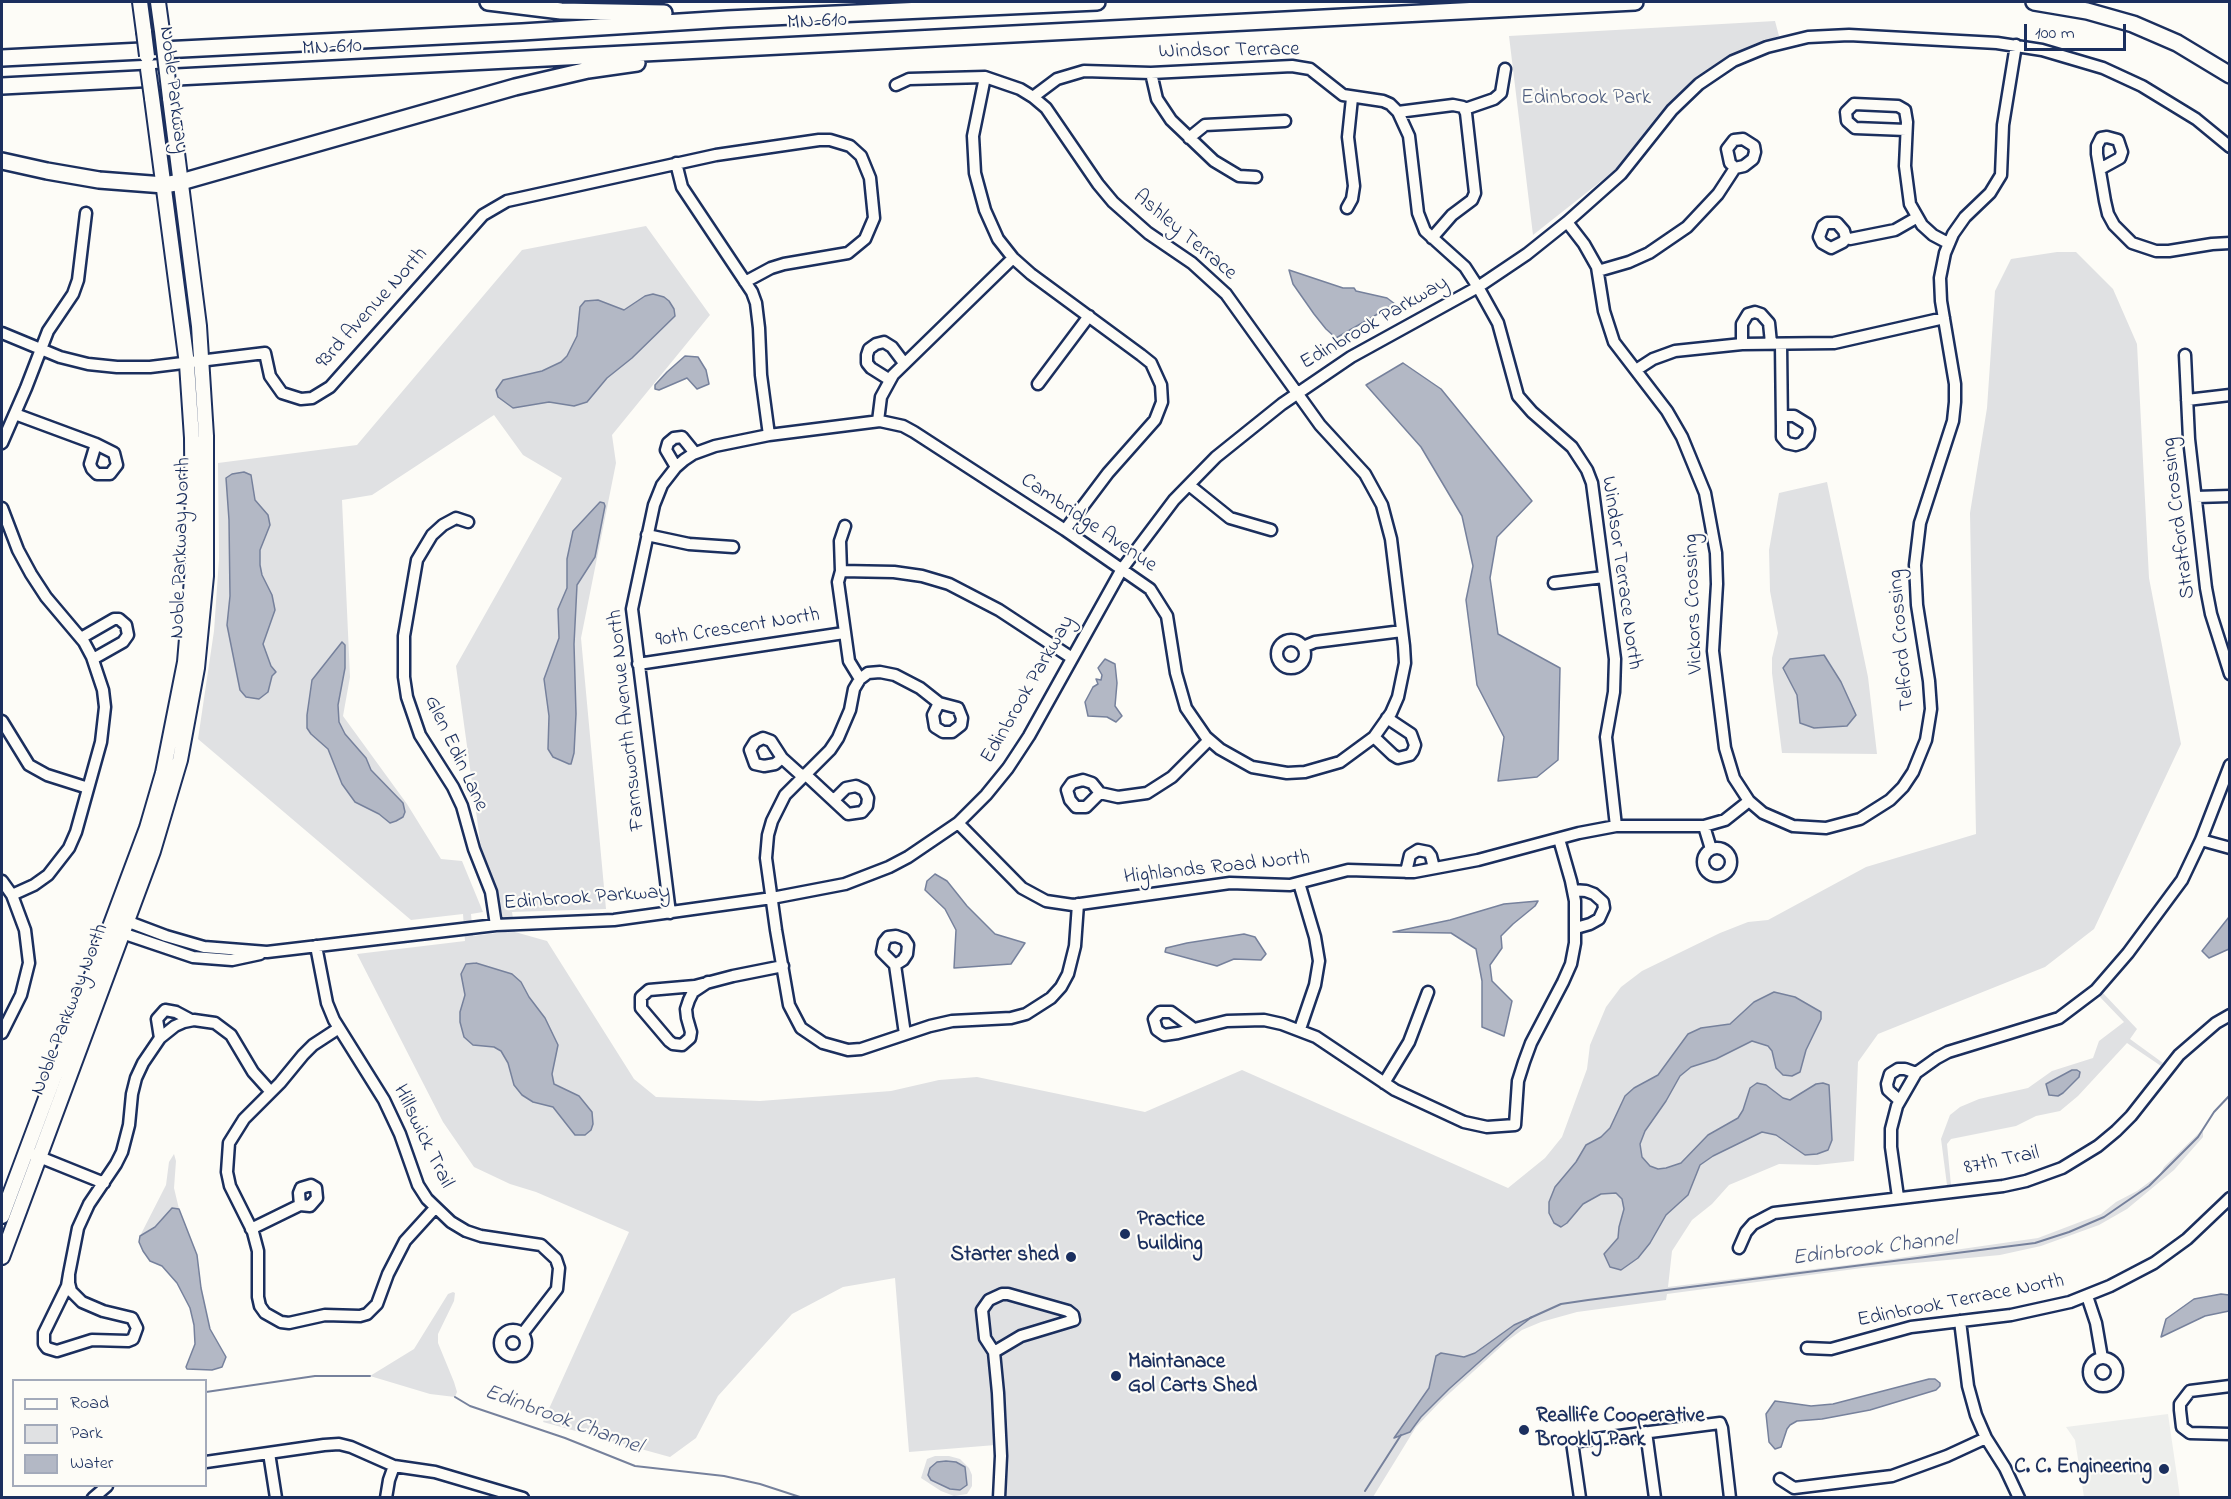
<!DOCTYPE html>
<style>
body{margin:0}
#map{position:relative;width:2231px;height:1499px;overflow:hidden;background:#fdfcf7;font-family:"Indie Flower",sans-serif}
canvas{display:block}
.frame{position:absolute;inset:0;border:3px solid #1b2f5e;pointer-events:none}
.legend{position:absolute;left:12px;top:1379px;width:195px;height:108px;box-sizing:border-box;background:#fdfcf7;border:2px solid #a3aaba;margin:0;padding:8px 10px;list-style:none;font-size:18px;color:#1b2f5e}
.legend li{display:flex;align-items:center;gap:12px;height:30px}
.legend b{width:30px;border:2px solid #a3aaba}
.scale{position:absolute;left:2024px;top:24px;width:102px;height:27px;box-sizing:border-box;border:3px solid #1b2f5e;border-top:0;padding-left:8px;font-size:18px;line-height:21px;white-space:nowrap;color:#1b2f5e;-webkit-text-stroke:4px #fdfcf7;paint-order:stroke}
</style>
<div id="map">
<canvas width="2231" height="1499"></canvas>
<div class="frame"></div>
<ul class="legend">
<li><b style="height:8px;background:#fdfcf7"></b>Road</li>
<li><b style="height:16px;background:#e0e1e3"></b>Park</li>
<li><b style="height:16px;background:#b3b8c5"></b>Water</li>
</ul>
<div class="scale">100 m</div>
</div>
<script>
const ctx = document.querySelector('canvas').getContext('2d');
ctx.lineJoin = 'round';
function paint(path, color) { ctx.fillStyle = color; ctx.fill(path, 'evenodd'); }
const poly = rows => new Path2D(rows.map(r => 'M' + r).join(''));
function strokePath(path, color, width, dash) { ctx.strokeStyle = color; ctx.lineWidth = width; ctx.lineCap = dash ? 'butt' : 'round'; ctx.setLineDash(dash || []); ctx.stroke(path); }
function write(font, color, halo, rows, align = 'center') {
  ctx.font = font + ' "Indie Flower",sans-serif'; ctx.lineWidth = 4.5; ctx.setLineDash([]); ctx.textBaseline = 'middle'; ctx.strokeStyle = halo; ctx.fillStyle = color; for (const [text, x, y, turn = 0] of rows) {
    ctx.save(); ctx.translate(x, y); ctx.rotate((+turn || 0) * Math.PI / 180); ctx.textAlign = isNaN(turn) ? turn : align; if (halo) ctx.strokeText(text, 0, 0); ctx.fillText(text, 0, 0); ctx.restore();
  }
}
paint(poly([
 [2168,1414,2180,1497,2084,1497,2075,1440,2066,1427]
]), '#edeeec');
paint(poly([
 [1775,21,1779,36,1721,60,1688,85,1661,112,1638,144,1614,171,1533,235,1509,36],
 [646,226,710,315,612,435,616,463,581,638,606,909,512,912,515,932,547,941,634,1079,656,1097,760,1101,891,1091,939,1080,977,1077,1145,1112,1242,1070,1508,1188,1545,1158,1562,1137,1587,1069,1590,1045,1606,1007,1621,987,1642,971,1720,933,1748,922,1768,920,1866,867,1976,834,1970,513,1987,408,1995,291,2011,259,2057,252,2076,252,2113,289,2137,344,2149,578,2181,744,2094,929,2045,967,1878,1034,1858,1062,1854,1161,1817,1165,1779,1164,1729,1185,1712,1204,1692,1220,1672,1251,1668,1287,1864,1263,2038,1238,2101,1214,2116,1202,2137,1191,2160,1174,2164,1167,2201,1131,2203,1132,2203,1137,2174,1170,2127,1209,2099,1225,2041,1246,2000,1255,1862,1268,1667,1294,1666,1300,1577,1312,1541,1322,1522,1330,1507,1341,1441,1401,1416,1427,1373,1497,1004,1497,1008,1444,909,1452,895,1278,843,1287,792,1314,718,1396,696,1438,670,1457,543,1422,629,1232,536,1192,510,1184,474,1167,443,1122,357,954,465,941,463,914,411,920,198,739,214,631,219,559,218,463,357,445,522,250],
 [494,415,523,455,562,478,456,666,481,848,497,888,505,932,473,936,471,914,483,912,462,861,441,859,407,804,343,716,350,677,342,500,372,495],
 [1827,482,1868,677,1877,754,1782,753,1772,673,1772,658,1778,633,1770,591,1769,550,1779,493],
 [2103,993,2137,1029,2130,1039,2163,1063,2161,1066,2127,1043,2078,1096,2060,1111,2036,1116,2016,1126,1951,1139,1947,1144,1951,1185,1947,1185,1941,1139,1950,1115,1960,1107,1979,1099,2028,1088,2052,1071,2093,1058,2099,1041,2124,1022,2099,996],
 [174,1154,176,1161,174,1188,179,1209,170,1209,162,1221,140,1236,166,1185,169,1162],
 [453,1292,455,1293,454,1301,438,1334,438,1343,454,1382,457,1392,455,1397,430,1394,370,1376,414,1349,448,1294],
 [935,1456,949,1456,960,1459,969,1468,972,1475,972,1486,967,1494,954,1496,941,1491,921,1478,927,1459]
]), '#e0e1e3');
const water = poly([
 [1289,270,1343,288,1354,288,1356,291,1387,298,1395,304,1336,338,1326,329,1314,314,1293,284,1289,270],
 [653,294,664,297,669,301,674,309,675,316,632,358,607,378,587,402,574,406,549,402,513,408,498,397,496,390,503,380,542,371,561,362,567,356,577,336,580,307,585,301,598,300,624,310,645,296,653,294],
 [685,356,698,357,706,370,709,384,697,389,687,378,659,390,655,389,655,385,667,372,685,356],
 [1403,363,1441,389,1532,501,1497,537,1490,578,1498,634,1560,668,1558,760,1537,777,1498,781,1504,737,1477,685,1466,600,1473,566,1462,516,1421,447,1366,385,1403,363],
 [244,472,251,475,255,500,268,515,270,525,260,550,260,565,262,575,272,595,275,610,263,644,271,666,276,672,272,676,268,692,259,699,246,697,240,690,227,625,230,596,229,520,226,478,232,474,244,472],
 [600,502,604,503,605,506,595,557,577,585,574,644,576,714,574,753,571,764,569,764,553,757,548,749,549,716,544,679,559,638,558,609,567,588,567,559,573,531,600,502],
 [342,642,345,645,345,668,338,705,339,722,345,734,366,758,371,770,403,803,405,812,403,817,396,821,390,823,379,814,355,802,342,784,328,749,311,734,307,728,307,715,312,680,342,642],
 [1824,655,1841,682,1856,715,1847,726,1814,728,1800,723,1797,695,1783,668,1790,659,1824,655],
 [1105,659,1115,664,1117,683,1115,706,1122,716,1116,722,1107,717,1088,716,1085,702,1093,687,1098,684,1096,679,1101,680,1102,675,1098,668,1105,659],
 [935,874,947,881,967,906,995,934,1025,943,1011,964,954,968,956,930,945,909,925,890,927,881,935,874],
 [1538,901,1535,906,1513,924,1501,936,1502,948,1490,965,1492,981,1512,1001,1504,1036,1482,1027,1482,981,1476,949,1451,933,1393,932,1450,920,1504,904,1538,901],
 [2229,917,2229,949,2209,958,2202,951,2229,917],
 [1244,934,1255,937,1266,954,1261,960,1234,959,1217,966,1165,952,1166,948,1187,943,1244,934],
 [476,963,512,974,521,982,529,997,545,1018,558,1045,552,1074,554,1084,579,1096,592,1112,593,1124,591,1130,585,1135,575,1135,553,1107,533,1102,522,1095,514,1085,508,1063,501,1051,494,1047,473,1045,464,1037,460,1022,460,1012,465,995,461,974,466,964,476,963],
 [1774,992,1795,997,1821,1012,1821,1019,1806,1050,1800,1072,1792,1076,1783,1075,1776,1068,1772,1051,1768,1046,1752,1041,1716,1059,1691,1067,1680,1076,1666,1101,1645,1131,1640,1144,1642,1157,1650,1166,1658,1169,1666,1168,1681,1163,1708,1135,1738,1118,1743,1110,1750,1088,1757,1083,1766,1085,1783,1098,1790,1100,1816,1084,1823,1083,1829,1085,1832,1140,1828,1150,1817,1154,1805,1155,1776,1135,1762,1132,1713,1156,1700,1165,1688,1195,1666,1215,1650,1243,1638,1258,1621,1270,1610,1267,1604,1254,1618,1238,1619,1227,1624,1209,1622,1199,1616,1193,1601,1194,1583,1204,1567,1223,1561,1227,1554,1223,1549,1213,1549,1202,1555,1187,1576,1162,1586,1145,1601,1137,1610,1128,1625,1096,1634,1088,1658,1075,1688,1034,1701,1028,1730,1024,1754,1002,1774,992],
 [2072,1070,2077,1070,2080,1072,2079,1077,2063,1093,2058,1096,2049,1095,2046,1084,2072,1070],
 [172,1208,179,1209,197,1255,201,1288,210,1329,226,1357,222,1367,212,1370,187,1369,186,1367,195,1344,194,1325,190,1308,177,1283,162,1266,150,1261,143,1251,139,1242,140,1236,155,1227,172,1208],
 [2221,1294,2229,1295,2229,1311,2205,1316,2161,1337,2166,1319,2194,1299,2221,1294],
 [1532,1317,1515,1330,1449,1389,1421,1417,1410,1432,1394,1438,1429,1388,1436,1356,1441,1353,1464,1357,1475,1353,1514,1325,1532,1317],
 [1929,1379,1935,1379,1940,1383,1940,1386,1936,1390,1870,1410,1822,1419,1797,1421,1790,1425,1787,1429,1781,1447,1775,1449,1769,1442,1766,1414,1775,1401,1811,1406,1833,1404,1929,1379],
 [946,1461,956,1462,965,1467,967,1485,960,1490,950,1489,931,1480,928,1475,930,1468,937,1462,946,1461]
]);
paint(water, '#b3b8c5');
strokePath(water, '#76819c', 1.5);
strokePath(poly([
 [1530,1318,1561,1304,1588,1300,2035,1243,2069,1232,2104,1217,2149,1186,2198,1137,2214,1112,2230,1095],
 [206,1392,315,1376,370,1376],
 [455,1397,470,1406,565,1438,635,1466,724,1476,760,1484,803,1498],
 [1365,1491,1401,1435]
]), '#76819c', 2);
const minor = poly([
 [1151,73,1157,99,1171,120,1214,161,1239,176,1256,177],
 [985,77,973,136,975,173,985,210,998,239,1013,258,1031,274,1141,355,1151,363,1161,385,1162,402,1155,420,1108,473,1065,530],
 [1033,97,1057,79,1084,71,1151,73,1292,66,1310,69,1343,95,1383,101,1390,104,1398,112,1409,136,1418,213,1425,231,1465,267,1478,287,1498,323,1518,396,1532,412,1572,447,1587,470,1592,483,1615,659,1614,692,1606,737,1616,826],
 [1465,109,1494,99,1501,93,1505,69],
 [1398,112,1453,105,1463,107,1466,113,1475,193,1472,200,1452,215,1432,238],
 [1906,130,1855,128,1847,121,1846,112,1854,104,1898,106,1905,110,1907,122,1905,166,1910,204,1922,225,1933,235,1948,243],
 [1189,138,1205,125,1285,121],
 [676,163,682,187,752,292,756,303,759,328,761,375,769,435],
 [2100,169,2120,158,2122,152,2118,140,2107,137,2101,138,2097,146,2097,154,2105,201,2108,214,2114,225,2132,243,2156,251,2169,251,2212,244,2230,243],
 [1347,208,1352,199,1354,186,1348,137,1352,98],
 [1567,222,1584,244,1597,267,1604,311,1614,342,1667,411,1682,437,1705,493,1716,553,1717,584,1713,651,1725,748,1734,778,1749,801,1763,813,1793,826,1826,828,1860,819,1890,800,1903,787,1913,772,1926,740,1931,709,1929,681,1917,605,1915,565,1920,523,1953,421,1955,402,1955,384,1941,301,1940,278,1945,253,1953,234,1965,217,1990,193,2001,175,2003,125,2016,45],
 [1846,238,1843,242,1831,248,1822,243,1819,237,1823,226,1827,223,1837,223,1844,231,1846,238,1850,239,1895,230,1916,218],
 [1598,271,1629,262,1649,253,1687,227,1718,194,1735,168,1744,166,1753,159,1755,152,1754,146,1743,139,1734,140,1727,149,1730,163,1735,168],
 [2,333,60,357,88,364,117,367,150,367,265,353,270,376,282,393,301,399,312,398,330,387,483,215,507,201,716,155,819,140,830,140,850,146,861,156,870,178,874,218,865,239,848,253,784,264,771,268,745,282],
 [1742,344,1742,324,1748,314,1755,312,1761,314,1769,323,1771,343],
 [1781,344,1782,428,1782,437,1787,443,1796,445,1802,443,1808,436,1809,429,1807,424,1794,416,1782,416],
 [2185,355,2189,439,2206,588,2211,614,2230,674],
 [1636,370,1653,359,1675,351,1742,344,1834,343,1944,318],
 [890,380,871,368,867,363,867,355,869,349,876,344,884,342,892,347,904,363],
 [1038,384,1089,316],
 [2187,400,2230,395],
 [15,414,96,444],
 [878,421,881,397,893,375,1013,258],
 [2,443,26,388,48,331,73,294,78,280,86,213],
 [96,444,114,453,117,465,110,474,97,474,92,469,90,464,96,444],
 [676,467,666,450,668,443,674,438,682,437,695,453],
 [1189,485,1230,518,1271,530],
 [2196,497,2230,496],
 [2,508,18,550,31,574,46,597,84,642,92,657,103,690,105,707,101,742,76,832,69,848,48,875,34,885,12,895],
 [468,522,456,518,443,525,432,535,417,560,404,636,404,677,407,697,420,735,453,787,462,806,474,849,491,892,496,925],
 [845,526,840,541,841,571,838,582,849,661,860,679],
 [647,535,689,544,733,547],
 [841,571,894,572,922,576,949,584,999,610,1072,658],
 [1554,583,1604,577],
 [81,638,114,619,119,619,126,625,128,635,123,642,93,659],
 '1277 654a14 14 0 1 1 28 0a14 14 0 1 1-28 0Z',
 [1303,647,1315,642,1402,631],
 [638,664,844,633],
 [939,703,933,715,935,727,943,732,952,732,961,725,962,718,958,708,939,703,920,688,895,675,880,672,868,673,860,679,854,689,850,710,838,738,830,750,785,795,772,821,768,835,766,858,776,930,789,1005,801,1028,823,1043,848,1050,861,1049,930,1026,952,1021,1011,1018,1026,1014,1051,998,1061,987,1068,974,1075,946,1078,904],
 [2,721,29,765,47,775,88,788],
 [1374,737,1393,755,1398,758,1410,755,1413,751,1415,745,1411,734,1387,718],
 [782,758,775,764,764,766,755,764,750,750,755,742,763,738,771,741,782,758,802,776],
 [805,774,848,814,862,812,867,806,868,798,864,790,856,786,846,788,834,800],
 [1100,793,1086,807,1076,807,1070,800,1067,790,1072,783,1083,780,1092,783,1100,793,1118,797,1147,793,1172,777,1209,740],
 [958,823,1022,888,1046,901,1073,905,1230,883,1290,885,1348,870,1414,872,1478,860,1579,833,1616,826,1704,826,1725,820,1749,801],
 [1704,826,1711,849],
 [2201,840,2230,848],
 '1703 862a14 14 0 1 1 28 0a14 14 0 1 1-28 0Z',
 [1406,872,1410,855,1418,850,1428,852,1431,856,1434,868],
 [2,881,12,895,25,930,29,963,21,995,2,1033],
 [1299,883,1315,937,1319,961,1315,985,1300,1029],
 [1573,890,1586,891,1594,894,1603,902,1604,908,1599,919,1590,924,1576,928],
 [670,913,632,609,654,505,662,485,676,467,684,460,693,454,715,446,769,435,880,421,903,426,914,432,1065,530,1150,589,1167,616,1176,673,1186,708,1206,737,1220,749,1252,767,1287,773,1305,772,1340,762,1374,737,1391,713,1398,697,1405,663,1404,646,1391,539,1382,505,1365,474,1320,425,1226,294,1192,263,1148,233,1113,202,1098,184,1046,108,1033,97,1020,89,985,77,909,79,896,85],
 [121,919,166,936,204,947,267,952,496,925,614,920,772,898,845,884,889,867,908,857,958,823,986,795,1008,768,1029,736,1122,569,1174,500,1216,457,1282,404,1351,357,1478,287,1527,254,1567,222,1621,174,1672,110,1699,84,1733,61,1767,47,1808,37,1849,35,1997,43,2042,50,2103,68,2142,86,2196,119,2230,147],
 [116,931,193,957,232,960,260,954],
 [316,946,327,1003,334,1020,384,1100,400,1134,418,1185,427,1199,451,1222,466,1231,481,1236,541,1245,556,1259,559,1268,557,1289,523,1333],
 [895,965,903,960,907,954,908,945,904,939,896,936,888,937,884,942,882,952,895,965,905,1034],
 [708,982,693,992,689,1000,686,1009,687,1018,691,1032,690,1038,682,1045,673,1044,669,1041,641,1008,641,997,649,990,695,986,733,976,783,966],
 [339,1028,313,1045,303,1055,280,1083,244,1119,229,1143,227,1172,230,1186,253,1232,258,1251,258,1297,260,1306,265,1313,281,1322,289,1323,325,1315,360,1316,367,1314,377,1304,388,1274,405,1241,435,1208],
 [1194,1029,1171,1012,1160,1012,1154,1019,1157,1030,1164,1035,1178,1033,1227,1021,1264,1020,1282,1024,1316,1037,1395,1090,1464,1122,1487,1127,1515,1125,1518,1081,1524,1062,1531,1043,1563,982,1571,964,1575,943,1575,901,1571,881,1559,839],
 [160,1038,157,1019,165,1010,176,1012,191,1020],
 [1384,1083,1409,1042,1428,992],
 [1899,1100,1888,1090,1887,1084,1890,1074,1898,1069,1905,1069,1916,1073],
 [32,1154,104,1183],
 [1898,1197,1891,1147,1891,1129,1897,1106,1916,1073,1937,1058,1948,1052,2059,1018,2096,990,2128,953,2182,880,2201,840,2230,765],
 [251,1229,300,1205,310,1206,317,1198,316,1188,311,1185,301,1188,299,1193,300,1205],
 [1739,1248,1746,1232,1753,1224,1774,1213,2003,1186,2026,1181,2062,1168,2098,1146,2116,1131,2131,1116,2179,1055,2216,1023,2230,1015],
 [69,1274,78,1228,89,1204,116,1164,122,1152,129,1125,132,1094,136,1078,143,1063,160,1038,175,1026,184,1022,194,1020,215,1023,231,1035,253,1072,271,1092],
 [69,1274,69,1283,71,1291,82,1302,103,1311,132,1318,137,1328,133,1339,128,1341,92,1340,57,1351,47,1348,44,1344,44,1333,67,1286,69,1274],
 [2087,1296,2096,1323,2102,1358],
 [1960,1321,1968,1386,1976,1415,1986,1438,2005,1468,2019,1498],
 '500 1343a13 13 0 1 1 26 0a13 13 0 1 1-26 0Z',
 [1807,1348,1831,1349,1911,1327,2011,1315,2070,1302,2110,1286,2154,1263,2187,1239,2230,1198],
 [994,1352,1021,1336,1074,1320,1073,1315,1068,1311,1008,1294,1002,1294,989,1300,982,1310,985,1338,994,1352,998,1393,1001,1456,999,1498],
 '2089 1372a14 14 0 1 1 28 0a14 14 0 1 1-28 0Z',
 [2230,1386,2190,1391,2180,1404,2180,1410,2182,1427,2190,1433,2230,1434],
 [1646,1432,1655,1498],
 [269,1453,276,1498],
 [206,1462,324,1445,339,1444,351,1447,394,1466,435,1472,523,1498],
 [1780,1479,1794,1488,1892,1476,1947,1456,1986,1438],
 [93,1498,107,1486],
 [386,1498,389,1480,394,1466],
 [1580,1498,1572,1442,1720,1423,1722,1428,1730,1498]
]);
const major = poly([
 [140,2,144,32],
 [158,2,162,31],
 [2,1216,147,828,163,773,185,662,193,567,192,438,187,364,152,98],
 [2,1257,153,851,180,760,197,668,206,576,206,436,199,326,170,98]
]);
const highway = poly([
 [488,2,561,11,664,13],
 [2034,2,2087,11,2133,24,2177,43,2230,75],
 [2,58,522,32,727,19,1097,2],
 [2,86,1635,2],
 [2,161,47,171,99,180,164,185,181,182,515,87,588,70,637,63]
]);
strokePath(minor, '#1b2f5e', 15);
strokePath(major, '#1b2f5e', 18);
strokePath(highway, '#1b2f5e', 20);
strokePath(minor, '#fdfcf7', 10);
strokePath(major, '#fdfcf7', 14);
strokePath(highway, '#fdfcf7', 15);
const majorBridge = poly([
 [162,31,170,98],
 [144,32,147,56],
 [148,69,152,98]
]);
strokePath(majorBridge, '#1b2f5e', 18, []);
strokePath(majorBridge, '#fdfcf7', 14);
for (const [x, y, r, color] of [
 [1125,1234,6,"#1b2f5e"],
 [1071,1257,6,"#1b2f5e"],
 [1116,1376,6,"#1b2f5e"],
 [1524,1430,6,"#1b2f5e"],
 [2164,1469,6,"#1b2f5e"]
]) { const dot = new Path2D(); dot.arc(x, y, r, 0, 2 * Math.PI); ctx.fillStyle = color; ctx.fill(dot); strokePath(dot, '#fdfcf7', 2); }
write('21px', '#1b2f5e', '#fdfcf7', [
 ["MN-610",817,23,-3],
 ["MN-610",332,49,-3],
 ["Windsor Terrace",1229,52,-1],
 ["Noble Parkway",172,90,83],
 ["Ashley Terrace",1184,236,40],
 ["93rd Avenue North",373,309,-48],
 ["Edinbrook Parkway",1375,324,-30],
 ["Stratford Crossing",2180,518,-97],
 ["Cambridge Avenue",1088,524,34],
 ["Noble Parkway North",182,548,-88],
 ["Windsor Terrace North",1620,573,82],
 ["Vickors Crossing",1695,604,-92],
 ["90th Crescent North",738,629,-9],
 ["Telford Crossing",1903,640,-95],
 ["Edinbrook Parkway",1029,690,-60],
 ["Farnsworth Avenue North",628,720,-96],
 ["Glen Edin Lane",455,754,65],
 ["Highlands Road North",1217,869,-6],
 ["Edinbrook Parkway",587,899,-4],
 ["Noble Parkway North",71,1010,-69],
 ["Hillswick Trail",422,1137,64],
 ["87th Trail",2002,1162,-12],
 ["Edinbrook Terrace North",1961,1302,-11]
]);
write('21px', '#4c5c7f', '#fdfcf7', [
 ["Edinbrook Park",1586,100]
]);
write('bold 21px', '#1b2f5e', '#fdfcf7', [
 ["Practice",1137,1222],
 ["building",1137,1246],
 ["Starter shed",1059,1257,"right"],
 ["Maintanace",1128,1364],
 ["Gol Carts Shed",1128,1388],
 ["Reallife Cooperative",1536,1418],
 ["Brookly Park",1536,1442],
 ["C. C. Engineering",2152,1469,"right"]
], 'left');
write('italic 22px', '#49587d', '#fdfcf7', [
 ["Edinbrook Channel",1875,1250,-7],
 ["Edinbrook Channel",563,1421,20]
]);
</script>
